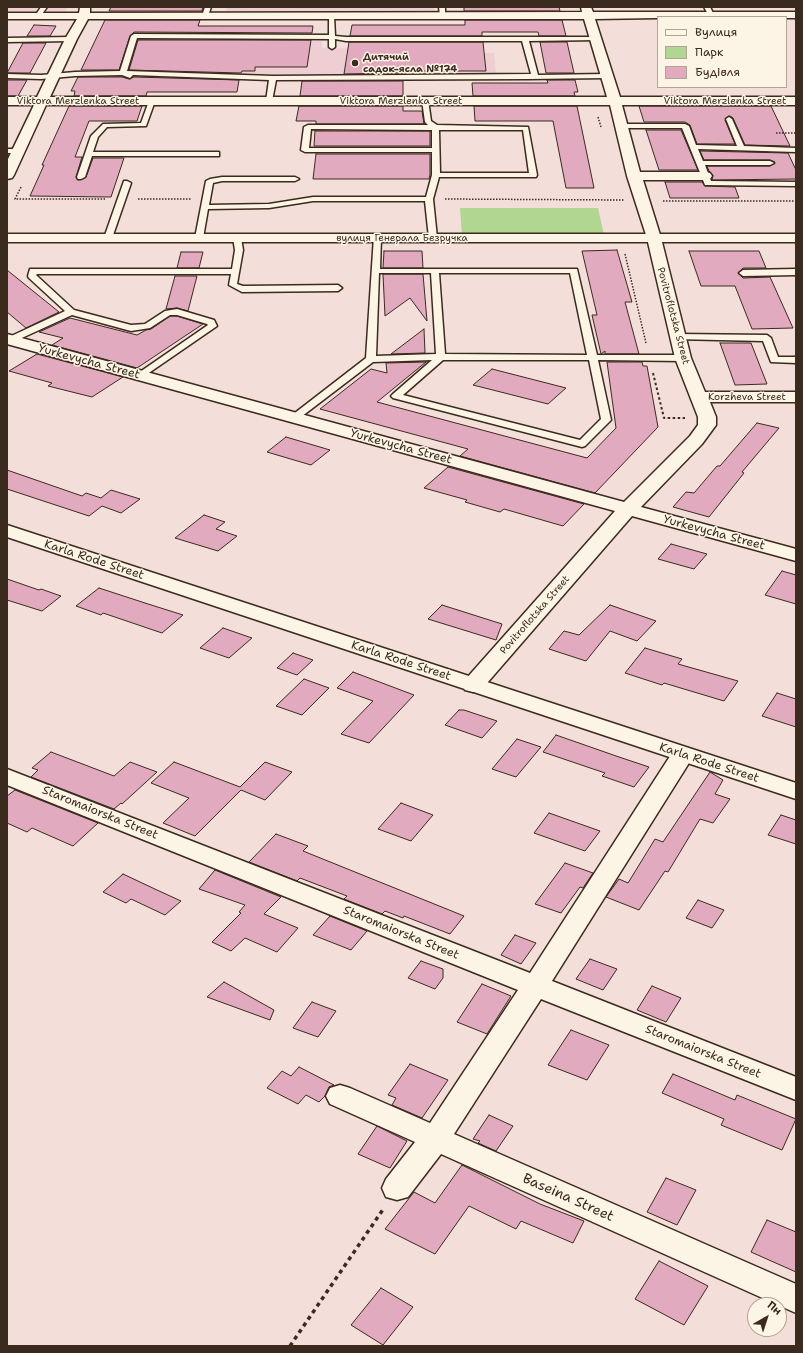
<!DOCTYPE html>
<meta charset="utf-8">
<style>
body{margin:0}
#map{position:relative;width:803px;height:1353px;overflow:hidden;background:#f4deda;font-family:"Shantell Sans",sans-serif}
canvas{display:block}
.frame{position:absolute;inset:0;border:8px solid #3b2a1e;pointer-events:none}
.legend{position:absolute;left:657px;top:16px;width:130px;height:72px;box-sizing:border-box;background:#fcf5e5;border:1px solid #afa495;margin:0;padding:5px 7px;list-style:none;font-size:12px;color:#3b2a1e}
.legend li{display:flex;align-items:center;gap:8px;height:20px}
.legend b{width:20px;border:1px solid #afa495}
.north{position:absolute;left:747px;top:1297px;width:40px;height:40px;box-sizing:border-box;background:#fcf5e5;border:1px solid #afa495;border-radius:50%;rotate:39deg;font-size:11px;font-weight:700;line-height:16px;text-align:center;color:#3b2a1e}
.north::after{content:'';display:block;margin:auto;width:14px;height:18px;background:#3b2a1e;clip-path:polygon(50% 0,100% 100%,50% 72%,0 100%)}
</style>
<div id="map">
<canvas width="803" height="1353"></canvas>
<div class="frame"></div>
<ul class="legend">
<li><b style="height:5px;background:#fcf5e5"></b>Вулиця</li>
<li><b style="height:11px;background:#b1d692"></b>Парк</li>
<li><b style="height:11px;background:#e1aabf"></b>Будівля</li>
</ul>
<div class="north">Пн</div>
</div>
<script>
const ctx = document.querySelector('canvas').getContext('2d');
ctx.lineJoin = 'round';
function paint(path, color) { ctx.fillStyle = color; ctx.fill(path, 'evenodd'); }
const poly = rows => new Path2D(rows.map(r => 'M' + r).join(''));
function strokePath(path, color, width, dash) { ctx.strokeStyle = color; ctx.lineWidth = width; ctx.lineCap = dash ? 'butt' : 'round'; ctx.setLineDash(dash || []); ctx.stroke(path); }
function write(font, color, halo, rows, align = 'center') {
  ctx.font = font + ' "Shantell Sans",sans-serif'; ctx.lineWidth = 3; ctx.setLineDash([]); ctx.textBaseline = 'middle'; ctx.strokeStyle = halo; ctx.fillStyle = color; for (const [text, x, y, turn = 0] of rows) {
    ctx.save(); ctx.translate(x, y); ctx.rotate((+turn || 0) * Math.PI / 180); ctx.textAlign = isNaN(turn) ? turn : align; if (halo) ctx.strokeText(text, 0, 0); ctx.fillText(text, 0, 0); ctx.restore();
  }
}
paint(poly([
 [7,7,68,7,66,11,7,11],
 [227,7,434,7,434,10,226,11],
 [221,41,322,41,322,48,399,49,399,52,494,53,496,74,212,74]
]), '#eeced2');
paint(poly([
 [460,208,598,208,604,235,462,235]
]), '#b1d692');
const building = poly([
 [111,7,203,7,202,11,109,11,111,7],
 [464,7,559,7,560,11,464,11,464,7],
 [105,20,200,20,198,26,313,26,312,33,134,32,130,36,119,70,81,70,105,20],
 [465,20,562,20,566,36,539,36,538,32,482,32,482,36,350,36,352,25,465,25,465,20],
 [34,25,56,26,50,36,27,36,34,25],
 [138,40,311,40,307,67,255,67,255,71,242,71,241,73,129,70,138,40],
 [349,42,483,42,486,71,404,71,404,73,344,74,349,42],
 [540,42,567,42,574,73,546,73,540,42],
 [23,43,46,43,30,73,7,73,23,43],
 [78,77,122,77,129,79,134,77,239,80,237,92,147,92,146,96,74,96,75,91,71,91,78,77],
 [7,80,27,80,18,96,7,96,7,80],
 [547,80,575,80,578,92,574,92,575,96,473,96,472,83,548,83,547,80],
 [302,81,403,81,403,96,300,96,302,81],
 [69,106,142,106,137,121,89,121,75,157,82,157,76,177,78,180,86,177,93,158,124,158,111,197,30,196,44,165,42,165,69,106],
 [299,106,403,106,403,111,422,111,424,124,316,124,316,121,296,121,299,106],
 [474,106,577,106,594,188,566,188,553,121,475,121,474,106],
 [639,106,771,106,790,146,745,145,733,118,730,116,725,120,735,144,697,144,690,125,685,122,644,122,639,106],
 [646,130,681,130,698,170,659,170,646,130],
 [315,131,430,131,430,146,314,146,315,131],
 [700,151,788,153,796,170,796,179,712,180,713,175,709,171,707,166,770,166,775,162,770,160,704,160,700,151],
 [316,154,430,154,430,175,429,179,313,179,316,154],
 [665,182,702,182,705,186,735,187,739,198,670,198,665,182],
 [617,250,632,302,625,302,639,354,605,354,605,351,601,354,592,315,597,315,582,251,617,250],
 [384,251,422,251,423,268,383,268,384,251],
 [689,251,759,251,766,268,743,268,738,273,743,278,770,277,793,328,752,329,735,286,701,286,689,251],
 [181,252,203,252,199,268,177,268,181,252],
 [7,270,59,312,26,328,7,312,7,270],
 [383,274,423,274,427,321,410,298,385,316,383,274],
 [175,276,197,276,188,311,177,308,166,309,175,276],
 [170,316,177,316,203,324,137,368,52,345,63,338,39,332,70,318,137,335,146,330,151,329,170,316],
 [424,329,425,353,391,354,424,329],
 [720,343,751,343,767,384,735,385,720,343],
 [37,354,123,377,92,397,48,386,52,383,9,371,37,354],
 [426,362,377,402,587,458,616,428,607,362,642,362,643,366,647,366,658,427,595,493,460,456,468,449,320,409,371,369,387,373,386,363,426,362],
 [492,369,566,388,548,404,473,385,492,369],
 [757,423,779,428,742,472,744,473,709,517,673,507,686,492,694,493,717,466,720,466,757,423],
 [286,437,330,450,311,465,267,452,286,437],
 [448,467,584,504,563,526,504,509,500,512,465,502,467,500,424,488,448,467],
 [7,470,82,496,86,493,101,498,111,490,140,499,121,513,102,506,89,516,7,489,7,470],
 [204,515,225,522,216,529,237,536,218,551,175,538,204,515],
 [671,544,707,554,694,569,658,559,671,544],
 [782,571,796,575,796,604,765,595,782,571],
 [7,579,39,590,41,589,61,596,42,611,7,600,7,579],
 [99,588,145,603,183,615,162,633,103,613,101,615,76,606,99,588],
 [442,605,502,624,496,640,428,619,442,605],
 [610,605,656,621,637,641,610,631,586,661,549,649,564,631,579,635,610,605],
 [223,628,252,638,229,658,200,648,223,628],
 [645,648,682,659,678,664,738,681,724,701,664,683,662,685,625,673,645,648],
 [293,653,313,660,297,675,277,668,293,653],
 [353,672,414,695,369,743,341,734,373,701,337,688,353,672],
 [304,679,329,688,302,715,276,706,304,679],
 [777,693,796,699,796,727,762,716,777,693],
 [459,710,464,710,497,721,482,738,445,725,459,710],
 [556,735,619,757,649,767,634,787,602,776,605,773,543,752,556,735],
 [517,739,541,747,516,777,492,769,517,739],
 [51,752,114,776,130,762,157,772,122,804,121,803,114,809,31,777,38,770,32,768,51,752],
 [174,762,240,787,265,762,292,772,265,800,241,790,195,836,163,823,189,798,151,783,174,762],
 [710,772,723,780,715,794,730,799,713,823,700,819,668,872,665,871,639,910,606,897,619,879,628,883,655,839,663,842,710,772],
 [15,790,98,823,73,846,32,828,27,832,7,823,7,796,15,790],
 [401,803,433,815,411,841,378,829,401,803],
 [549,813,600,831,585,851,534,833,549,813],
 [781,815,796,820,796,844,768,835,781,815],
 [276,834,308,846,303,851,464,916,450,934,404,916,403,918,385,911,382,914,344,899,347,896,300,878,297,881,249,862,276,834],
 [565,863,593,873,583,888,580,887,561,913,535,904,565,863],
 [215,870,281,897,264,914,298,928,277,952,245,938,231,951,212,942,241,913,239,912,245,905,199,889,215,870],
 [123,874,157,890,181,901,165,915,131,899,126,903,103,892,123,874],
 [698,900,724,910,712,928,686,918,698,900],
 [330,916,367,931,351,950,313,935,330,916],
 [515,935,536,943,521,964,501,955,515,935],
 [590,959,617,969,603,990,576,979,590,959],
 [421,961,443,969,443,978,435,989,408,978,421,961],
 [224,982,274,1010,270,1020,207,997,224,982],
 [482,984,511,996,487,1034,457,1022,482,984],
 [652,986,681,998,666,1022,637,1010,652,986],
 [312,1002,336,1011,318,1037,293,1028,312,1002],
 [571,1030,609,1045,587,1080,548,1065,571,1030],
 [410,1064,448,1080,422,1118,392,1105,396,1098,388,1095,410,1064],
 [299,1067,334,1085,329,1087,325,1096,319,1102,306,1095,298,1104,267,1088,282,1071,291,1076,299,1067],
 [673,1074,735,1100,737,1095,796,1119,782,1150,721,1125,724,1119,662,1093,673,1074],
 [489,1115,513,1126,496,1151,478,1143,480,1141,473,1139,489,1115],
 [377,1126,407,1141,390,1168,358,1154,377,1126],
 [462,1165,540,1204,584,1221,573,1243,521,1221,516,1229,469,1206,435,1254,385,1229,414,1192,435,1203,462,1165],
 [666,1178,696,1190,677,1225,647,1212,666,1178],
 [767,1220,796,1232,796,1272,751,1252,767,1220],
 [659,1261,708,1286,684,1325,635,1299,659,1261],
 [381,1288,413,1307,383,1345,351,1325,381,1288]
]);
paint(building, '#e1aabf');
strokePath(building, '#3b2a1e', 1);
const service = poly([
 [41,7,47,7,40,17,36,17,35,16,41,7],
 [205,7,211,7,208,16,205,18,202,16,205,7],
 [439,7,445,7,445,17,440,16,439,7],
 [704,7,710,7,714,15,713,16,709,16,704,7],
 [329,15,334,16,335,36,346,37,596,37,599,39,598,40,529,41,538,75,606,74,609,76,606,78,528,79,276,80,272,101,269,103,266,101,269,80,133,75,130,78,122,75,75,76,41,79,7,78,7,74,41,75,75,72,120,71,131,36,134,34,329,35,329,15],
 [137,38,329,39,329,47,332,49,335,47,335,39,346,41,522,41,531,74,273,76,127,71,137,38],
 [7,38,71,37,74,39,71,41,7,42,7,38],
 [425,98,428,100,431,121,437,125,528,127,537,175,536,177,439,177,433,199,437,238,433,240,429,238,425,201,313,201,269,208,208,209,203,238,199,240,195,238,206,181,210,179,222,177,295,177,299,179,295,181,222,181,213,183,209,205,269,204,313,197,426,197,432,175,432,152,305,152,301,150,304,127,308,125,428,125,425,122,422,100,425,98],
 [311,129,432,130,432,148,309,148,311,129],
 [439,130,523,130,529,173,440,173,439,130],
 [152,99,155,101,146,126,107,127,98,137,93,152,219,152,219,156,92,156,85,177,81,179,78,179,77,177,91,136,103,124,141,123,149,101,152,99],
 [729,117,732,119,744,146,796,148,796,152,698,149,703,161,770,161,774,163,770,165,705,165,711,181,796,182,796,186,705,185,682,128,622,128,618,126,622,124,685,124,689,126,696,145,737,146,726,119,729,117],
 [7,149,18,149,22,151,18,153,7,153,7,149],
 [124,181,127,181,131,183,112,238,108,240,105,240,104,238,124,181],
 [234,236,240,236,241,238,243,250,237,284,243,286,338,285,342,288,338,291,242,292,229,285,231,274,37,274,36,275,74,310,131,325,145,324,165,311,177,309,214,320,217,326,140,379,137,378,135,376,137,374,208,325,207,324,177,315,170,315,150,328,131,331,72,315,13,342,7,342,7,338,65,311,29,278,28,276,30,269,232,269,235,250,233,238,234,236],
 [374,236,377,236,381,238,380,269,577,269,597,355,683,355,688,358,683,361,598,360,611,420,585,446,582,447,393,398,391,396,393,394,432,360,373,362,297,420,291,420,289,418,291,416,366,358,374,236],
 [379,273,431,273,436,354,376,356,379,273],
 [439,273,570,273,587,355,445,354,439,273],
 [443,360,589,360,601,419,580,440,403,395,443,360],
 [796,269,796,275,743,276,739,273,743,270,796,269],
 [677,334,767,335,771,338,778,357,796,357,796,363,771,362,763,341,674,339,673,337,677,334]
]);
const minor = poly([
 [80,7,90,7,90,13,582,12,581,7,591,7,593,12,796,12,796,18,786,18,786,17,658,17,658,18,595,19,620,97,796,97,796,105,622,105,640,172,705,172,710,173,712,176,710,179,705,180,643,180,661,238,691,358,705,392,796,392,796,402,710,402,716,417,716,425,702,444,641,507,796,549,796,561,632,516,481,690,473,692,465,690,462,685,465,680,615,511,7,344,7,334,624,502,690,436,698,425,698,417,675,358,647,238,627,176,610,105,46,105,14,175,12,178,7,179,7,161,34,105,7,105,7,97,37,97,65,39,77,19,7,19,7,13,79,13,80,7],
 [88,19,584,19,607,97,50,97,77,39,88,19],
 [682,748,690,750,694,755,552,981,796,1077,796,1100,541,999,454,1134,796,1284,796,1313,441,1154,408,1197,397,1200,386,1197,382,1188,386,1179,415,1142,330,1104,326,1096,330,1088,340,1085,350,1088,430,1123,518,990,7,785,7,769,530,973,674,750,682,748]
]);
const tertiary = poly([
 [7,234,796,234,796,242,7,242,7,234],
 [7,525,796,783,796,799,7,537,7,525]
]);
strokePath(service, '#3b2a1e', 3);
strokePath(minor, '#3b2a1e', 3);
strokePath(tertiary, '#3b2a1e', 3);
strokePath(poly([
 [598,117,601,127],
 [776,133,796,133],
 [21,187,15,199,105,199],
 [138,199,191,199],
 [445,199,624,200],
 [663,201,796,201],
 [625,254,646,343]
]), '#3b2a1e', 1.5, [1.5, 1.5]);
strokePath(poly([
 [653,373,664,418,685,418]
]), '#3b2a1e', 2, [2.5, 2.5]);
strokePath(poly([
 [290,1346,384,1208]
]), '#3b2a1e', 3.5, [4, 4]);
paint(service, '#fcf5e5');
paint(minor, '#fcf5e5');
paint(tertiary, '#fcf5e5');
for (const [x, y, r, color] of [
 [355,63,4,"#3b2a1e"]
]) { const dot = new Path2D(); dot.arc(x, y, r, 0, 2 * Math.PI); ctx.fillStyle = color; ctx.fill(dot); strokePath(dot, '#fcf5e5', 1.5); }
write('bold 10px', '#3b2a1e', '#fcf5e5', [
 ["Дитячий",363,57],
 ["садок-ясла №174",363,69]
], 'left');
write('10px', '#3b2a1e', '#fcf5e5', [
 ["Viktora Merzlenka Street",78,101],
 ["Viktora Merzlenka Street",401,101],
 ["Viktora Merzlenka Street",725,101],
 ["вулиця Генерала Безручка",402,238],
 ["Povitroflotska Street",673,316,75],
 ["Korzheva Street",747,397],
 ["Povitroflotska Street",535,615,-49]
]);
write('12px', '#3b2a1e', '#fcf5e5', [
 ["Yurkevycha Street",89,362,15],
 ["Yurkevycha Street",401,447,15],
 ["Yurkevycha Street",714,533,15],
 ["Karla Rode Street",94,560,18],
 ["Karla Rode Street",401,661,18],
 ["Karla Rode Street",709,763,18],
 ["Staromaiorska Street",100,813,22],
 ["Staromaiorska Street",401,933,22],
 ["Staromaiorska Street",703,1052,22]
]);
write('14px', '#3b2a1e', '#fcf5e5', [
 ["Baseina Street",568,1198,24]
]);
</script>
